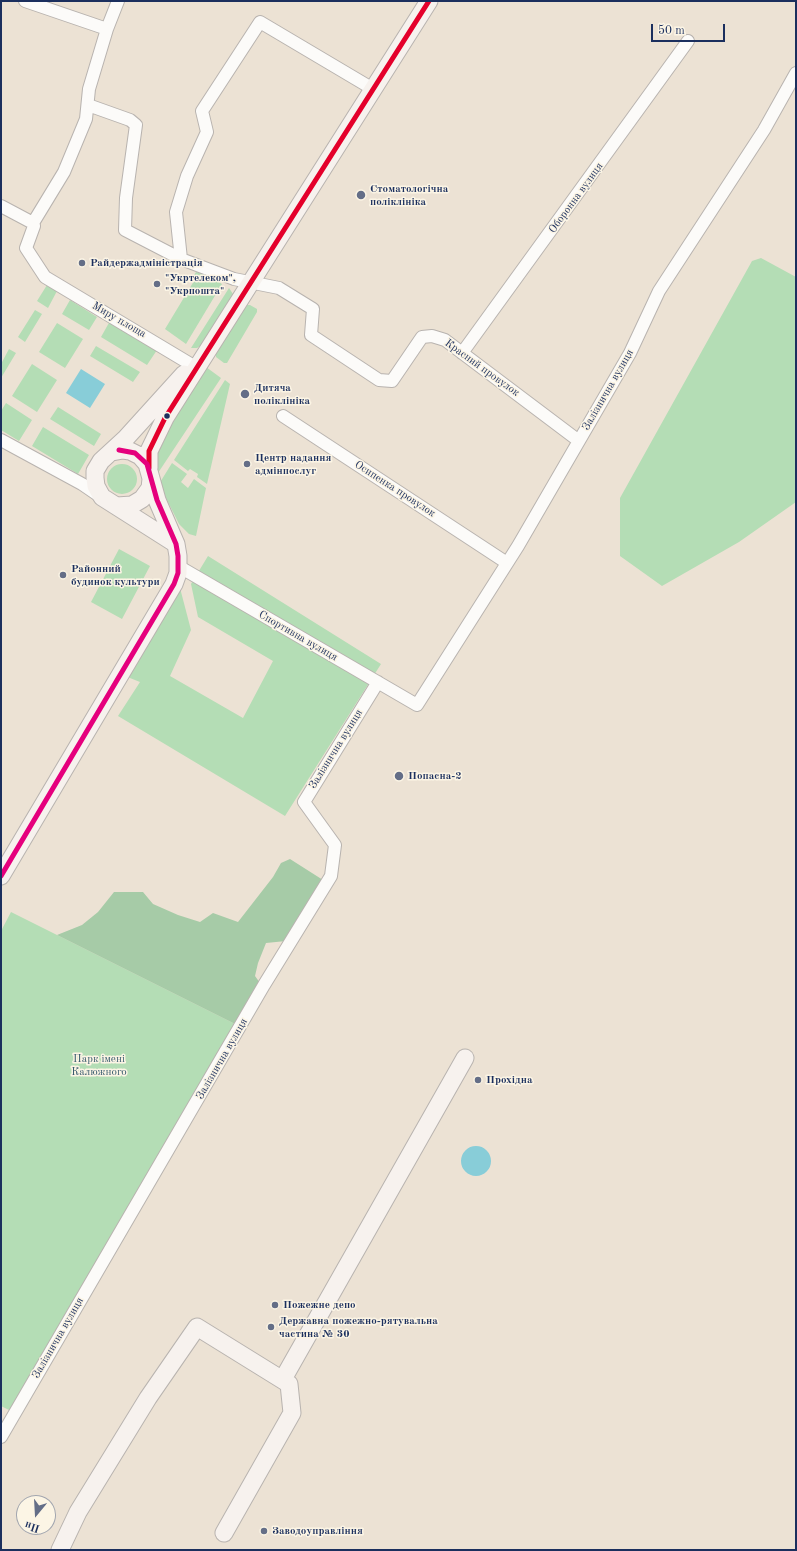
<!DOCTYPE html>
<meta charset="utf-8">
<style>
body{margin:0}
#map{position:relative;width:797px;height:1551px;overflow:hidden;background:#ece2d4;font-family:"Old Standard TT",serif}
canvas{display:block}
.frame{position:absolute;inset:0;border:2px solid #1b2f5e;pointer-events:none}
.north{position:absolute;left:16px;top:1495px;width:40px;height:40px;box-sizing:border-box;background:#fcf5e5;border:1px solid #a2a6af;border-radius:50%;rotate:198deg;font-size:11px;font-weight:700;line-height:16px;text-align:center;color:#1b2f5e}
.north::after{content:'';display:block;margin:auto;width:14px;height:18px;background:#646e87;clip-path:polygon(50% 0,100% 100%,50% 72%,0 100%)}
.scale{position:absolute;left:651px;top:24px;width:74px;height:18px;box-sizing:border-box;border:2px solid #1b2f5e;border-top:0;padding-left:5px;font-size:12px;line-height:14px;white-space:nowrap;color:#1b2f5e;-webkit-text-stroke:3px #fcf5e5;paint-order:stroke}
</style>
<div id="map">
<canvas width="797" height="1551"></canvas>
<div class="frame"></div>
<div class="north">Пн</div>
<div class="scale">50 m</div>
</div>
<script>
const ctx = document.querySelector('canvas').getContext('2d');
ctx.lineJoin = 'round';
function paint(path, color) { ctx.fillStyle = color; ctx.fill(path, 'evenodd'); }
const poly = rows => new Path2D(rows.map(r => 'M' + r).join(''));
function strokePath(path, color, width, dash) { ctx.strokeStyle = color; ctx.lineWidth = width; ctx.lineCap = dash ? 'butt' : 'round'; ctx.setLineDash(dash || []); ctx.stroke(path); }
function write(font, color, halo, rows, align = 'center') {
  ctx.font = font + ' "Old Standard TT",serif'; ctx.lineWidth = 3; ctx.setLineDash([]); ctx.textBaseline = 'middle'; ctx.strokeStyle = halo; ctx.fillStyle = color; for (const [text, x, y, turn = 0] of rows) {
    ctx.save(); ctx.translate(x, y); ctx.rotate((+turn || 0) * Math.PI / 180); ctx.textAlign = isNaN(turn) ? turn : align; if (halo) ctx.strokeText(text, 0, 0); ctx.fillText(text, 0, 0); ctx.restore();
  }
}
paint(poly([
 [761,258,796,277,796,502,739,542,662,586,620,556,620,498,752,261],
 [196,272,205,274,222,284,186,344,165,329,194,281,193,277],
 [47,285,57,291,48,308,37,301],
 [229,288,233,294,232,299,203,344,197,348,191,348],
 [70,300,97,317,89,330,62,314],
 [246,305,250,305,257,309,257,312,227,363,224,363,216,357,216,354],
 [35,310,42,314,25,342,18,337],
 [110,321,157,350,147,365,101,337],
 [57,323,83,339,65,368,39,352],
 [96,346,140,372,133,382,90,356],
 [9,349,16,353,1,378,1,364],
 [32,364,57,380,37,412,12,396],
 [206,367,221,378,156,476,155,452],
 [225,380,230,384,207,484,197,477,198,474,190,469,188,471,174,460],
 [6,403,32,420,19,441,1,430,1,411],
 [58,407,101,434,94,446,50,419],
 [43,427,89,455,78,474,32,446],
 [172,463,187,474,181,482,188,488,194,479,206,488,196,536,189,534,179,524,159,484],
 '107 479a15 15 0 1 1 30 0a15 15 0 1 1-30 0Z',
 [119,549,150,566,122,619,91,602],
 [208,556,381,664,285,816,118,716,140,682,125,676,180,588,191,630,170,676,243,718,273,661,198,617,191,584],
 [11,912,235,1024,11,1411,1,1406,1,931]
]), '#b4ddb5');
paint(poly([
 [290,859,323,880,286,941,266,943,258,963,255,976,260,983,235,1024,57,935,82,925,98,912,114,892,143,892,153,904,178,915,200,922,213,913,238,922,273,877,281,863]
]), '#a6cba7');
paint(poly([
 [81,369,105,384,90,408,66,393],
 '461 1161a15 15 0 1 1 30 0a15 15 0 1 1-30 0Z'
]), '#88cdd8');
const street = poly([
 [25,1,107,29],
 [88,105,130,120,136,125,126,198,125,230,181,259,234,279,279,288,313,309,311,335,379,380,392,381,422,337,432,336,445,340,579,441],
 [1,206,33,223,34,226,26,248,45,277,192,365],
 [33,223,64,172,86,119,89,89,107,29,118,1],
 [181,259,176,212,187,176,207,132,202,111,260,22,373,89],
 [462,353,688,41],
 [283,416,507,563],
 [1,440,82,484,101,497],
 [178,566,417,705,518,546,630,353,659,291,764,130,796,73],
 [1,1437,264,985,331,876,335,845,304,802,378,682]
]);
const secondary = poly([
 [149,468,149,451,165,418,429,1],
 [117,506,132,505,142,499,150,488,151,479],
 [176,544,102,497,96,486,95,478,95,471,101,461,126,438,184,374],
 [1,876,174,584,178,573,178,556,176,544,157,500,147,464,140,456,130,451,123,450,112,452],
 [283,1379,465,1058],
 [60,1550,78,1512,148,1398,197,1327,289,1384,292,1413,224,1533]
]);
strokePath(street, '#b8b3af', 14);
strokePath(secondary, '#b8b3af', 19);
strokePath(street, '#fcfbf9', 12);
strokePath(secondary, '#f7f2ee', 17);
strokePath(poly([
 [149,468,149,451,165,418,429,1]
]), '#e4002b', 5);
strokePath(poly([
 [1,876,174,584,178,573,178,556,176,544,157,500,147,464,135,453,119,450]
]), '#e5007d', 5);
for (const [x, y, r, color] of [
 [361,195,5,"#646e87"],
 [82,263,4,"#646e87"],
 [157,284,4,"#646e87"],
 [245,394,5,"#646e87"],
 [167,416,3.5,"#1b2f5e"],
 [247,464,4,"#646e87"],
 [63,575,4,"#646e87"],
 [399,776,5,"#646e87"],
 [478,1080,4,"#646e87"],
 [275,1305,4,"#646e87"],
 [271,1327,4,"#646e87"],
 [264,1531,4,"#646e87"]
]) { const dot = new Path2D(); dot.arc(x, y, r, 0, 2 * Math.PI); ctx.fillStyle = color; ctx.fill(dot); strokePath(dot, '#fcf5e5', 1.5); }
write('bold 11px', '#1b2f5e', '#fcf5e5', [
 ["Стоматологічна",370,189],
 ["поліклініка",370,202],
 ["Райдержадміністрація",90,263],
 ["\"Укртелеком\",",165,278],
 ["\"Укрпошта\"",165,291],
 ["Дитяча",254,388],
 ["поліклініка",254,401],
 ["Центр надання",255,458],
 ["адмінпослуг",255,471],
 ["Районний",71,569],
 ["будинок культури",71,582],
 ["Попасна-2",408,776],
 ["Прохідна",486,1080],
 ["Пожежне депо",283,1305],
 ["Державна пожежно-рятувальна",279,1321],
 ["частина № 30",279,1334],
 ["Заводоуправління",272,1531]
], 'left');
write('11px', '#1b2f5e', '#fcf5e5', [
 ["Оборонна вулиця",576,198,-54],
 ["Миру площа",119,320,30],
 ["Красний провулок",482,368,36],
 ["Залізнична вулиця",608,390,-60],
 ["Осипенка провулок",395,489,33],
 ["Спортивна вулиця",298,636,30],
 ["Залізнична вулиця",336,749,-58],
 ["Залізнична вулиця",222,1059,-60],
 ["Залізнична вулиця",58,1338,-60]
]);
write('11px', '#365a6d', '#fcf5e5', [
 ["Парк імені",99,1059],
 ["Калюжного",99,1072]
]);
</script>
